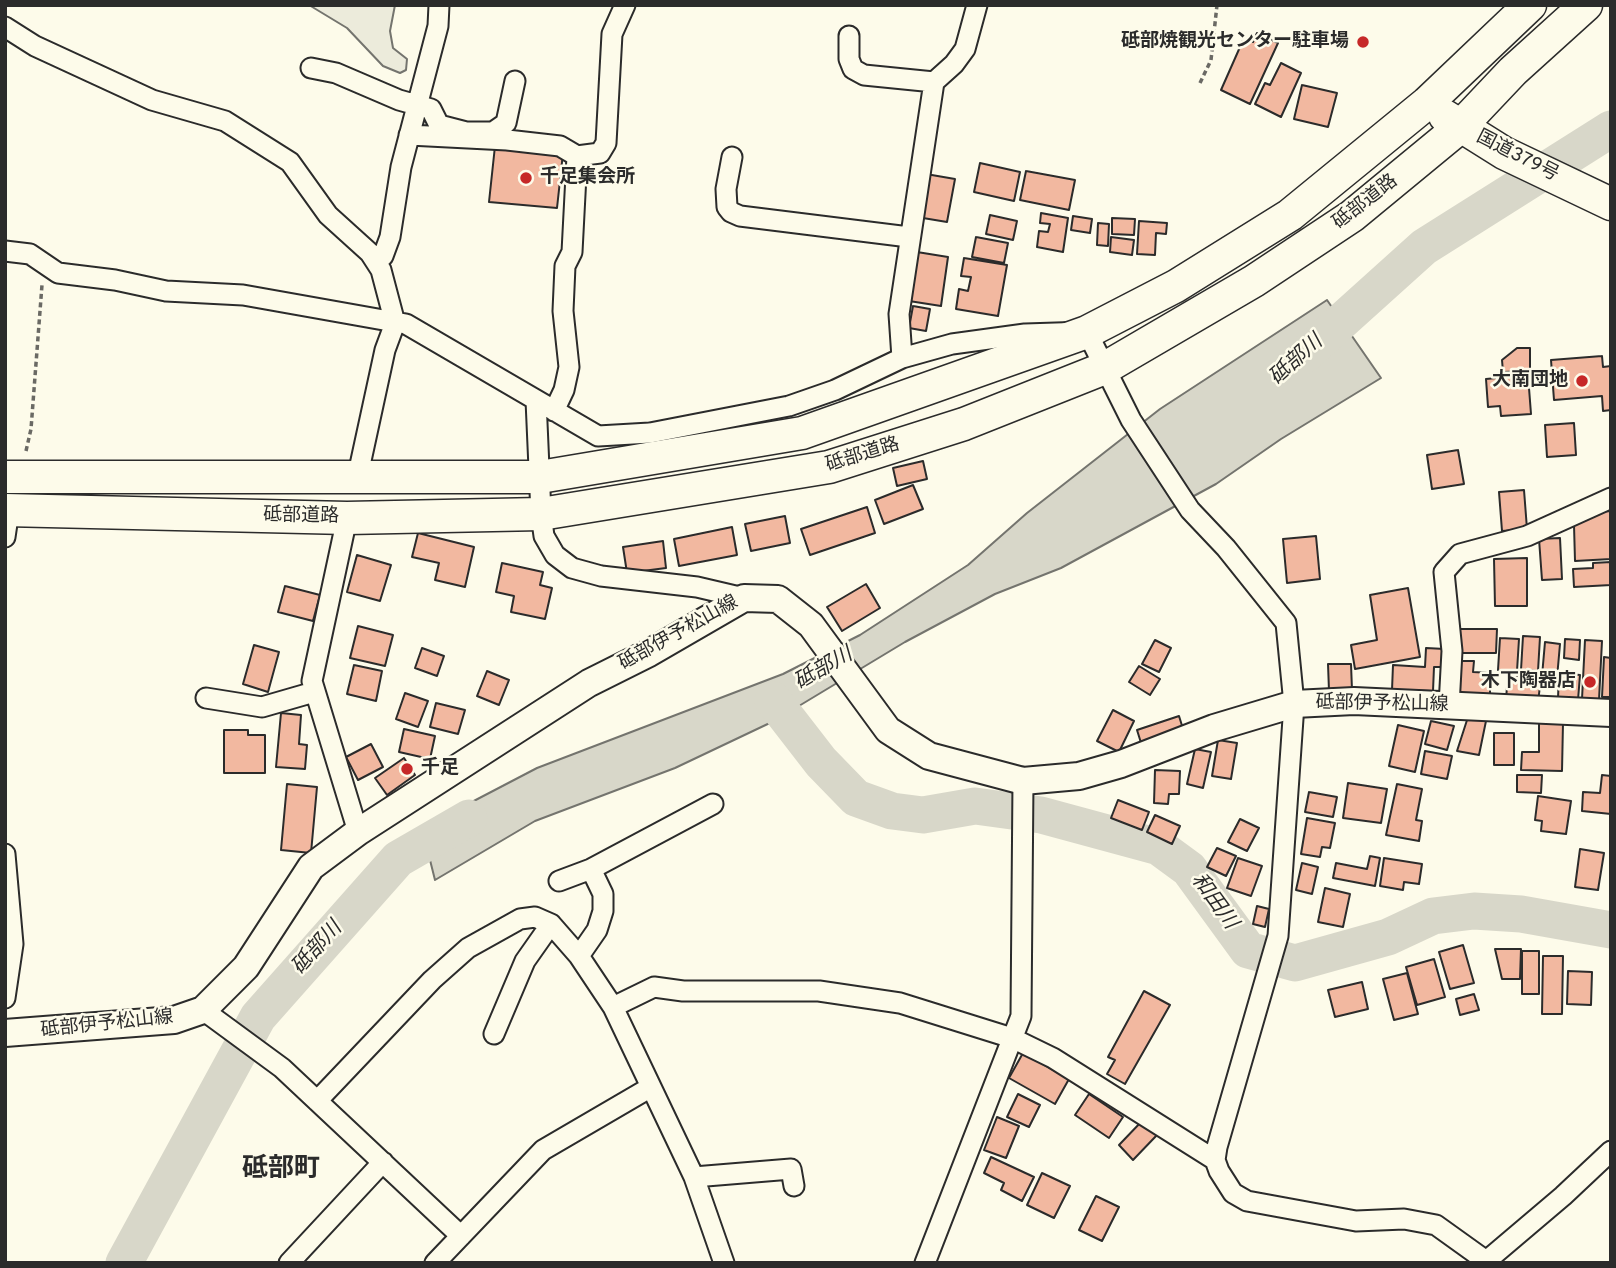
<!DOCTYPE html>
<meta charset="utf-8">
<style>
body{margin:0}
#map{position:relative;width:1616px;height:1268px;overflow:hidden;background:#fdfbea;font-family:Overpass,sans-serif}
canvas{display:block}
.frame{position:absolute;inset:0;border:7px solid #2b2b2b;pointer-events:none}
</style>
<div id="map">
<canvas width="1616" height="1268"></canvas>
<div class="frame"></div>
</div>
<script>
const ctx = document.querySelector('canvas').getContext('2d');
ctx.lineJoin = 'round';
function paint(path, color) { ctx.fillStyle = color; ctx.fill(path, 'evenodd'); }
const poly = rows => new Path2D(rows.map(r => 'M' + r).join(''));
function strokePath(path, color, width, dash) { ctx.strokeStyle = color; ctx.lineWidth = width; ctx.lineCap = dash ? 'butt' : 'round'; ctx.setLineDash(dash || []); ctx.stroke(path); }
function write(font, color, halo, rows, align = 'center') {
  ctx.font = font + ' Overpass,"Noto Sans JP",sans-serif'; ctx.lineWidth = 5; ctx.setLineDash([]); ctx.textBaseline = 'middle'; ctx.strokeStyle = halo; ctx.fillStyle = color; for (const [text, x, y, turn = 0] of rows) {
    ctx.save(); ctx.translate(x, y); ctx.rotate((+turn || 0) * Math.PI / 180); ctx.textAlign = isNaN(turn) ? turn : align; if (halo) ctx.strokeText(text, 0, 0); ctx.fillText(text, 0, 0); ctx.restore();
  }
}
const green = poly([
 [309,5,395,5,390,31,393,48,407,59,406,70,400,73,383,66,347,28,309,5]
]);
paint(green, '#ecebdb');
strokePath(green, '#74746e', 2);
const water = poly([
 [1327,300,1381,378,1281,439,1216,484,1061,568,995,594,905,642,774,721,675,768,535,821,435,880,422,828,537,768,783,674,860,635,968,565,1027,513,1160,409,1327,300]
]);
paint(water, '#d8d7c9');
strokePath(water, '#74746e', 2);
strokePath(poly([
 [1303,356,1424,247,1611,129],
 [773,700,821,762,856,798,892,811,923,815,975,806,1041,815,1159,847,1189,869,1248,950,1295,963,1388,937,1433,916,1474,911,1521,914,1611,930],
 [124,1263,258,1017,398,859,469,818]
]), '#d8d7c9', 37);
const building = poly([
 [1257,33,1278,43,1250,104,1221,90,1244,38,1253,42,1257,33],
 [1281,63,1301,73,1281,117,1255,104,1265,83,1270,85,1281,63],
 [1302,85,1337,93,1328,127,1294,119,1302,85],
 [495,146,563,153,557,208,489,202,495,146],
 [980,163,1020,172,1014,201,974,192,980,163],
 [1026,171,1075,180,1069,210,1020,200,1026,171],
 [926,174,955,179,947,222,917,217,926,174],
 [1041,213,1068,218,1063,252,1037,247,1039,231,1048,232,1050,224,1040,223,1041,213],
 [990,215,1017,221,1013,240,986,234,990,215],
 [1073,216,1092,219,1090,233,1071,230,1073,216],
 [1112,218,1135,219,1134,235,1112,234,1112,218],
 [1139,221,1167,223,1166,234,1156,233,1155,255,1137,254,1139,221],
 [1098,223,1109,224,1108,246,1097,245,1098,223],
 [976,237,1008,243,1004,263,972,257,976,237],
 [1111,237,1134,240,1132,255,1110,252,1111,237],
 [917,252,948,257,941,306,909,301,917,252],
 [964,258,1007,265,998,316,956,309,959,289,968,291,971,277,961,276,964,258],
 [913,306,930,309,926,331,909,328,913,306],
 [1517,348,1530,348,1530,371,1503,372,1502,360,1517,348],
 [1602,356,1603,367,1611,366,1611,410,1603,411,1602,396,1554,400,1551,360,1602,356],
 [1528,375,1531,414,1501,416,1500,406,1488,407,1486,379,1528,375],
 [1574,423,1576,455,1547,457,1545,425,1574,423],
 [1458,450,1464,484,1432,489,1427,455,1458,450],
 [923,461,927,479,897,486,893,468,923,461],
 [913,485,923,509,884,524,875,500,913,485],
 [1524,490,1527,529,1502,531,1499,492,1524,490],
 [867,507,875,533,810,555,801,529,867,507],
 [1611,511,1611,559,1575,561,1574,525,1590,512,1611,511],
 [785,516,790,543,751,551,745,524,785,516],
 [732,527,737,555,679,566,674,539,732,527],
 [418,533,474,547,465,587,435,580,439,563,412,557,418,533],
 [1316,536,1320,579,1287,583,1283,539,1316,536],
 [1560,538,1562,579,1542,580,1539,539,1560,538],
 [663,541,666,568,627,573,623,547,663,541],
 [357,555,391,565,380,601,347,592,357,555],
 [1527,558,1527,606,1495,606,1494,559,1527,558],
 [1611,562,1611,585,1574,587,1573,569,1593,568,1593,563,1611,562],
 [502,563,543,572,540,585,552,588,545,619,511,612,514,596,496,592,502,563],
 [866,584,880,608,842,631,827,607,866,584],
 [285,586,320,595,313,621,278,612,285,586],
 [1408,588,1420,657,1355,669,1351,645,1377,640,1370,595,1408,588],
 [358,626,393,635,385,666,350,658,358,626],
 [1459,629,1497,629,1496,653,1458,653,1459,629],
 [1523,636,1540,637,1538,671,1521,670,1523,636],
 [1500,638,1519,639,1517,671,1498,670,1500,638],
 [1565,639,1580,640,1579,660,1564,658,1565,639],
 [1155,640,1171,648,1159,672,1142,664,1155,640],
 [1585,640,1602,641,1599,700,1582,699,1585,640],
 [1545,642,1560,644,1557,678,1542,676,1545,642],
 [254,645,279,652,268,692,243,684,254,645],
 [422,648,444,656,437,676,415,668,422,648],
 [1426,648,1445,649,1444,667,1434,667,1433,691,1392,690,1393,665,1425,667,1426,648],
 [1604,657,1611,658,1611,697,1602,697,1604,657],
 [1457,661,1474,661,1473,672,1490,673,1490,695,1455,693,1457,661],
 [1328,664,1351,664,1352,690,1329,691,1328,664],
 [354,665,382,671,376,701,347,694,354,665],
 [1139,666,1160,679,1150,695,1129,682,1139,666],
 [487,671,509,680,499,705,477,696,487,671],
 [1559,673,1580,675,1578,700,1558,698,1559,673],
 [1508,675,1541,678,1538,702,1506,699,1508,675],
 [405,693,428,701,418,727,396,719,405,693],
 [436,703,465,710,458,734,430,727,436,703],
 [1113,710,1134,721,1119,752,1097,741,1113,710],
 [281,713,301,715,299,744,307,745,305,769,276,767,281,713],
 [1179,716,1184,732,1142,746,1137,730,1179,716],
 [1468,717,1486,721,1479,755,1457,751,1468,717],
 [1431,721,1454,726,1447,750,1425,744,1431,721],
 [1539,722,1563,723,1562,771,1521,770,1522,752,1539,752,1539,722],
 [1398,725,1424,731,1415,772,1389,766,1398,725],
 [404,729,435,736,430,759,399,752,404,729],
 [224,730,248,730,248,735,265,735,265,773,224,773,224,730],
 [1494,733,1514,733,1514,765,1494,765,1494,733],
 [1218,740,1237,743,1231,779,1212,776,1218,740],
 [371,744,383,767,358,780,346,757,371,744],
 [1195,749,1211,752,1203,788,1187,784,1195,749],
 [1425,751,1452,756,1447,779,1421,774,1425,751],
 [404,758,415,775,387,795,375,778,404,758],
 [1155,770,1180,771,1179,794,1169,794,1168,804,1154,803,1155,770],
 [1517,775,1542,775,1541,793,1517,792,1517,775],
 [1602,775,1611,776,1611,814,1582,811,1583,792,1600,793,1602,775],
 [1348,783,1387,789,1381,823,1343,818,1348,783],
 [287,784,317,787,311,853,281,850,287,784],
 [1397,784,1422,789,1416,820,1422,821,1419,841,1386,835,1397,784],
 [1309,792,1337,797,1333,817,1305,812,1309,792],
 [1538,796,1571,801,1566,834,1541,831,1542,821,1535,820,1538,796],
 [1118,800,1149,812,1142,830,1111,818,1118,800],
 [1155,815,1180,826,1172,844,1147,832,1155,815],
 [1307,818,1335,823,1330,848,1322,847,1320,857,1301,854,1307,818],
 [1240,819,1259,828,1247,851,1228,842,1240,819],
 [1217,848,1236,856,1226,876,1207,867,1217,848],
 [1580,849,1604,853,1598,890,1575,887,1580,849],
 [1370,856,1380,858,1375,886,1333,878,1336,863,1367,869,1370,856],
 [1238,858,1262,866,1251,896,1227,888,1238,858],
 [1384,858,1422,864,1419,884,1404,882,1403,890,1380,886,1384,858],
 [1302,863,1318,867,1312,894,1296,890,1302,863],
 [1325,888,1350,894,1343,927,1318,922,1325,888],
 [1257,906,1269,909,1265,927,1253,924,1257,906],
 [1463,945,1474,983,1450,989,1439,952,1463,945],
 [1495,949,1521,949,1520,979,1502,979,1495,949],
 [1522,951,1539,951,1539,994,1522,994,1522,951],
 [1543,956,1563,956,1562,1014,1542,1014,1543,956],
 [1434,959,1445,997,1417,1005,1406,967,1434,959],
 [1568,971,1592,972,1591,1005,1567,1004,1568,971],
 [1407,973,1418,1014,1394,1020,1383,979,1407,973],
 [1362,982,1368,1009,1335,1017,1328,990,1362,982],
 [1144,991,1170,1005,1125,1084,1107,1074,1115,1060,1108,1057,1144,991],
 [1474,994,1479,1010,1460,1015,1456,999,1474,994],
 [1023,1053,1069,1079,1055,1104,1009,1078,1023,1053],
 [1018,1094,1040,1105,1029,1127,1007,1117,1018,1094],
 [1089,1094,1123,1117,1109,1138,1075,1115,1089,1094],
 [997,1117,1019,1126,1006,1158,984,1150,997,1117],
 [1142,1121,1157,1135,1133,1160,1119,1145,1142,1121],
 [991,1157,1034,1177,1022,1201,1001,1190,1004,1183,984,1173,991,1157],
 [1042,1173,1070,1186,1054,1218,1027,1205,1042,1173],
 [1096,1196,1119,1207,1102,1241,1079,1230,1096,1196]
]);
paint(building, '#f2b8a0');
strokePath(building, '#2b2b2b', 2);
const minor = poly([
 [5,27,35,46,152,100,225,121,290,162,328,215,370,253,381,270,395,323,385,350,357,479],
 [849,36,849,59,853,69,864,75,934,82],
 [311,68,336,73,399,100,431,109,439,125,466,132,493,132,506,123,515,81],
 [409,135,507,140,560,146,577,156],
 [732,157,726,189,727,207,731,212,740,216,909,237],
 [5,251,30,254,58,273,115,280,166,291,243,295,406,324,598,436,650,433,789,406,835,390,902,358,952,344,1025,334,1087,332,1131,420,1190,510,1226,548,1286,623,1294,704,1278,936,1217,1147,1215,1160,1219,1171,1233,1193,1247,1201,1356,1221,1404,1219,1436,1225,1489,1263],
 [377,261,383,256,390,237,401,167,438,26,439,5],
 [902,358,899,314,934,82,954,64,965,49,977,5],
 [536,400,541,514,544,536,555,555,572,568,601,576,697,587,744,598],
 [554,411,564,390,569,367,563,311,565,266,572,252,577,156,600,153,606,143,612,34,625,5],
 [347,518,312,681,358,832],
 [5,537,9,510],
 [206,698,262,707,314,692],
 [1449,706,1452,651,1444,572,1460,554,1527,536,1611,498],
 [5,854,13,944,5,998],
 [559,881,591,869,713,804],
 [579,956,597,930,603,911,603,894,591,869],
 [613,1007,654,987,683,991,819,991,900,1003,1012,1038,1053,1058,1215,1160],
 [203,1010,282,1068,461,1236],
 [494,1034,525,961,551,924],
 [317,1101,432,980,468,948,520,919,535,917,551,924,579,956,613,1007,694,1177,724,1263],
 [694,1177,791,1169,794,1186],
 [289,1263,383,1162],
 [435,1263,543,1150,651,1087],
 [925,1263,1021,1016,1023,781],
 [1484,1263,1563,1196,1611,1151]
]);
const secondary = poly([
 [5,1033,174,1020,203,1010,246,967,311,867,358,832,589,683,649,653,744,598,778,599,811,625,888,730,929,756,1023,781,1079,776,1121,764,1214,728,1294,704,1354,701,1611,713]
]);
const trunk = poly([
 [1445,116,1504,153,1611,204],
 [5,477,540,477,802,433,1087,332,1176,286,1290,215,1427,103,1530,5],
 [5,510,347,518,541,514,829,467,964,424,1105,368,1254,281,1352,216,1460,127,1513,71,1586,5]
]);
strokePath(minor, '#2b2b2b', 23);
strokePath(secondary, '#2b2b2b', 30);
strokePath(trunk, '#2b2b2b', 35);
strokePath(poly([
 [1200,83,1211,60,1217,5],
 [26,451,31,429,42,285]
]), '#6a6964', 3.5, [5, 3.5]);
strokePath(minor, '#fdfbea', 19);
strokePath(secondary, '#fdfbea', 26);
strokePath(trunk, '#fdfbea', 32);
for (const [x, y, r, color] of [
 [1363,42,7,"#c62828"],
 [526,178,7,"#c62828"],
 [1582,381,7,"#c62828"],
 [1590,682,7,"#c62828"],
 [407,769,7,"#c62828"]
]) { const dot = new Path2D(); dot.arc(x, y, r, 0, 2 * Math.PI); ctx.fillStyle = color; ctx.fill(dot); strokePath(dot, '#fdfbea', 2.5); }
write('bold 19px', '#2b2b2b', '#fdfbea', [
 ["砥部焼観光センター駐車場",1349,42],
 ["千足集会所",540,178,"left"],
 ["大南団地",1568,381],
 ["木下陶器店",1576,682],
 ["千足",421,769,"left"]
], 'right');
write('19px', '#2b2b2b', '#fdfbea', [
 ["国道379号",1517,157,27],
 ["砥部道路",1366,203,-38],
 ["砥部道路",863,456,-17],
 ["砥部道路",301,517,1],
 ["砥部伊予松山線",679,634,-29],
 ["砥部伊予松山線",1382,705,1],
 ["砥部伊予松山線",107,1025,-6]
]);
write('italic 21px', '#2b2b2b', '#fdfbea', [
 ["砥部川",1297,361,-42],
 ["砥部川",824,670,-30],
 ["和田川",1213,902,54],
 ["砥部川",318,949,-48]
]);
write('bold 26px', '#2b2b2b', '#fdfbea', [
 ["砥部町",281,1171]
]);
</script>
